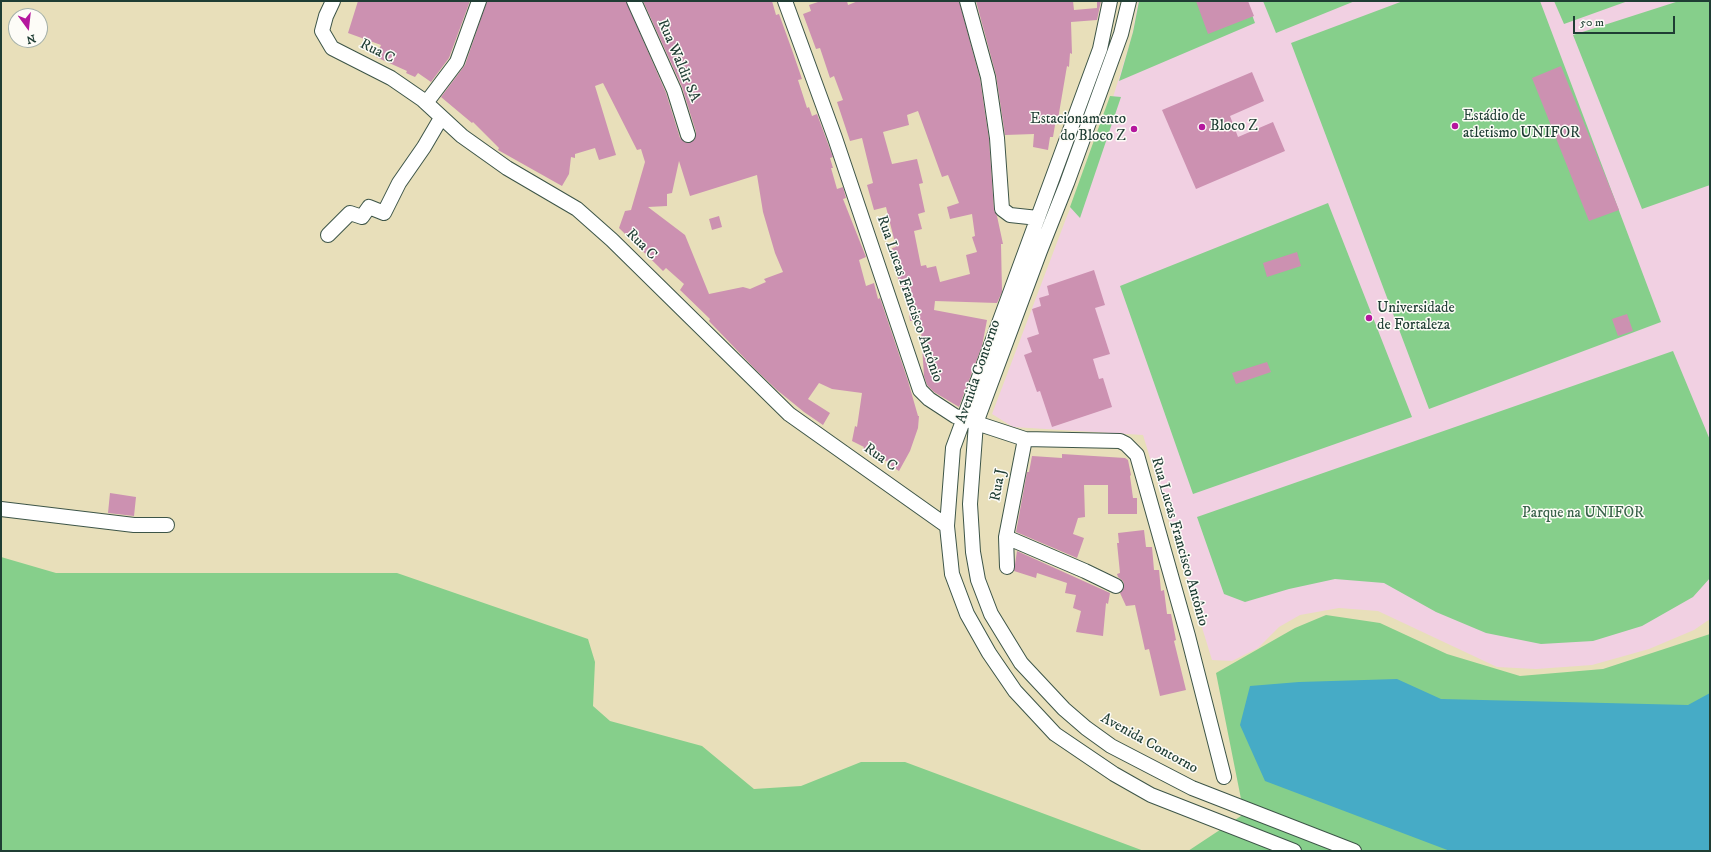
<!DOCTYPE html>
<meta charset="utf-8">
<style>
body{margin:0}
#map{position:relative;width:1711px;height:852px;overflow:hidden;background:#e8dfba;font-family:"IM FELL DW Pica",serif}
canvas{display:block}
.frame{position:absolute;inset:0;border:2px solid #1f3d34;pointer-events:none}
.north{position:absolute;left:8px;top:8px;width:40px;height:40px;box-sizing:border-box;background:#fdfcf7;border:1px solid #a4b0a9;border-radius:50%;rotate:165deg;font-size:11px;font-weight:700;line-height:16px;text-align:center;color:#1f3d34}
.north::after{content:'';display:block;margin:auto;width:14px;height:18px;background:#b5179e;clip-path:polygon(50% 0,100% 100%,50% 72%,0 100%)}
.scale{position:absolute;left:1573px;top:16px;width:102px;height:18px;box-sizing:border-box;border:2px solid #1f3d34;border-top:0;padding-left:5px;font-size:12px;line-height:14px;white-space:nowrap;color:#1f3d34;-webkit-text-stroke:3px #fdfcf7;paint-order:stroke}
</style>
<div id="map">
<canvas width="1711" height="852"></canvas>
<div class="frame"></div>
<div class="north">N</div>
<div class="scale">50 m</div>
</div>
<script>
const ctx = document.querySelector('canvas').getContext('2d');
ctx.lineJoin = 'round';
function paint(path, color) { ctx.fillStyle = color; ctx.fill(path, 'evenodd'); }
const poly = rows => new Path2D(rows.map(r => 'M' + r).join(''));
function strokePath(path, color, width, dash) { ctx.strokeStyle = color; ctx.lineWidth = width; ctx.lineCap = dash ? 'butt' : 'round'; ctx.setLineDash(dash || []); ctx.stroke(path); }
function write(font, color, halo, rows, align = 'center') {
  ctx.font = font + ' "IM FELL DW Pica",serif'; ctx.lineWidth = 3; ctx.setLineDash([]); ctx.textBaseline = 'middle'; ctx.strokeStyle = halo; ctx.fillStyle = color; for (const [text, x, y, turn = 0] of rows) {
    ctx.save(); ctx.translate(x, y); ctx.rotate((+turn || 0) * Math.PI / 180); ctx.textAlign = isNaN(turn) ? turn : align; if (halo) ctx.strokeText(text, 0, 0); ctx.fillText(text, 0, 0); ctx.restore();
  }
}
paint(poly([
 [1138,1,1710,1,1710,619,1694,630,1649,649,1592,665,1536,669,1497,667,1378,611,1339,608,1300,615,1279,627,1258,648,1232,661,1212,660,1143,435,1013,427,992,414,1067,216,1100,139,1132,36]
]), '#f1d0e2');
paint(poly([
 [1139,1,1247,1,1255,23,1119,81,1133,32],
 [1263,1,1355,1,1276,33],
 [1403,1,1540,1,1661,322,1429,409,1291,43],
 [1554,1,1628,1,1564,24],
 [1679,1,1710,1,1710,185,1642,209,1573,35],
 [1110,96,1121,97,1080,218,1070,207],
 [1328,203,1412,417,1193,494,1120,286],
 [1673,351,1710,440,1710,578,1693,597,1642,626,1593,641,1541,644,1486,633,1436,612,1384,583,1335,579,1289,589,1245,602,1224,594,1197,517],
 [1,557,56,573,397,573,588,639,595,662,593,706,610,721,702,746,754,789,801,786,861,762,905,762,1144,851,1,851],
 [1326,615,1380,623,1447,654,1520,676,1603,669,1710,634,1710,851,1188,851,1244,814,1216,673,1295,628]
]), '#86cf8b');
paint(poly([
 [1397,679,1441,699,1688,705,1710,693,1710,851,1450,851,1265,781,1240,725,1250,686,1299,682]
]), '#46abc6');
paint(poly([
 [358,1,470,1,449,58,431,82,418,73,415,77,406,73,407,71,376,57,381,45,348,33],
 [487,1,626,1,666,93,680,138,687,143,694,140,696,132,682,87,643,1,772,1,776,15,779,14,792,50,802,79,798,80,807,108,809,107,812,116,817,114,827,141,833,157,830,158,833,168,831,168,837,189,843,187,846,198,843,199,866,257,859,260,866,286,874,283,878,299,880,298,908,381,918,416,919,416,918,428,910,451,899,471,888,464,889,462,873,456,874,453,863,449,864,447,852,441,855,426,857,427,862,393,832,389,819,383,808,399,830,413,823,425,804,412,777,390,755,369,709,321,710,319,680,290,684,284,666,268,663,271,619,228,625,211,631,210,645,162,641,149,637,150,603,83,595,86,616,155,599,160,595,148,575,154,575,158,571,157,569,174,562,186,498,150,499,148,473,122,472,123,441,97,465,65],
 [679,161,690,196,757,175,763,212,775,253,783,272,764,279,766,282,750,289,743,287,709,294,685,235,648,207,667,206,667,194,672,193],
 [821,1,847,1,848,5,858,1,959,1,980,79,989,139,994,210,997,216,1003,244,1001,244,1002,292,997,303,935,301,934,310,987,320,982,346,959,407,934,392,927,385,924,376,921,330,916,330,916,321,910,321,909,312,896,272,897,272,892,248,896,247,886,207,874,210,867,185,873,183,862,138,850,141,837,102,843,100,834,76,830,78,820,48,816,49,803,14,811,11,809,5],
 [918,111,942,177,948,175,959,203,947,207,950,219,972,214,975,236,972,237,977,252,966,255,970,274,940,282,936,266,927,268,926,265,921,266,914,231,922,229,918,214,925,212,919,184,923,183,917,159,892,164,883,132,909,125,907,115],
 [976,1,1073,1,1074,10,1097,8,1097,1,1101,1,1097,20,1071,22,1072,54,1070,53,1069,67,1067,66,1058,119,1056,119,1053,137,1050,137,1048,150,1033,147,1034,134,1005,135,996,75],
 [1196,1,1248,1,1254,16,1208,34],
 [1561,66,1619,210,1589,221,1532,78],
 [1252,72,1264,101,1230,116,1238,137,1273,122,1285,151,1196,189,1162,110],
 [719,216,722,227,712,230,709,219],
 [1297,252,1301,266,1267,277,1263,263],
 [1094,270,1105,305,1095,308,1110,354,1093,359,1099,379,1103,378,1112,407,1052,427,1040,391,1037,392,1024,355,1032,352,1027,338,1039,334,1032,309,1041,306,1039,298,1049,295,1047,286],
 [1627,314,1633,331,1618,336,1612,319],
 [1267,362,1271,372,1236,384,1232,373],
 [1062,454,1125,458,1128,460,1131,475,1130,476,1133,498,1137,498,1137,514,1108,514,1108,485,1084,485,1085,517,1078,518,1073,534,1084,538,1077,558,1016,532,1027,472,1029,472,1032,456,1062,458],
 [110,493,136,497,134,516,108,513],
 [1144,530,1146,547,1152,547,1154,570,1159,570,1161,591,1164,590,1167,614,1171,614,1176,640,1174,641,1186,690,1160,696,1149,649,1145,650,1135,605,1126,606,1120,593,1124,585,1123,581,1118,577,1117,574,1120,573,1117,543,1119,543,1118,533],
 [1017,551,1110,593,1108,604,1106,603,1103,636,1076,632,1081,611,1073,608,1076,595,1065,593,1067,583,1037,573,1036,578,1014,571]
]), '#cc91b1');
const minor = poly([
 [333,1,326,16,322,31,332,48,391,78,423,100,462,136,507,168,577,209,612,240,789,414,947,526],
 [634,1,674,90,688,135],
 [785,1,835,138,920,390,929,399,955,416,1025,439,1120,441,1126,444,1137,455,1188,636,1224,777],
 [967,1,988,77,997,138,1002,209,1010,215,1038,218],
 [1110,1,1100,49,953,448,947,526,952,574,967,614,989,653,1015,691,1055,734,1114,774,1151,795,1294,851],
 [1129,1,1121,34,1067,183,1040,251,976,423,970,504,973,552,978,580,991,614,1021,663,1064,709,1086,728,1111,746,1192,788,1354,851],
 [426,103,457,62,479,1],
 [328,235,350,213,362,217,369,207,384,213,399,183,424,147,441,118],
 [1,509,134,525,167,525],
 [1006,537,1085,571,1116,586],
 [1007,567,1006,537,1025,439]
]);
strokePath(minor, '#3d5548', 16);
strokePath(minor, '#fff', 14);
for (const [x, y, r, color] of [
 [1455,126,4,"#b5179e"],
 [1202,127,4,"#b5179e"],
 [1134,129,4,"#b5179e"],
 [1369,318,4,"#b5179e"]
]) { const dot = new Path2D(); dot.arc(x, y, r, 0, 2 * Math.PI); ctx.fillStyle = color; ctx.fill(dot); strokePath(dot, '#fdfcf7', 1.5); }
write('15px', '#1f3d34', '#fdfcf7', [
 ["Rua C",377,52,27],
 ["Rua Waldir SA",678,61,67],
 ["Rua C",641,245,45],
 ["Rua Lucas Francisco Antônio",909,299,71],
 ["Avenida Contorno",979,372,-71],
 ["Rua C",880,458,36],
 ["Rua J",999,485,-79],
 ["Rua Lucas Francisco Antônio",1179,542,74],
 ["Avenida Contorno",1149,744,29]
]);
write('15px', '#1f3d34', '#fdfcf7', [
 ["Estádio de",1463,117],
 ["atletismo UNIFOR",1463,134],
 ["Estacionamento",1126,120,"right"],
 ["do Bloco Z",1126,137,"right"],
 ["Bloco Z",1210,127],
 ["Universidade",1377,309],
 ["de Fortaleza",1377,326]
], 'left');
write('15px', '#39624a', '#fdfcf7', [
 ["Parque na UNIFOR",1583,514]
]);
</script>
